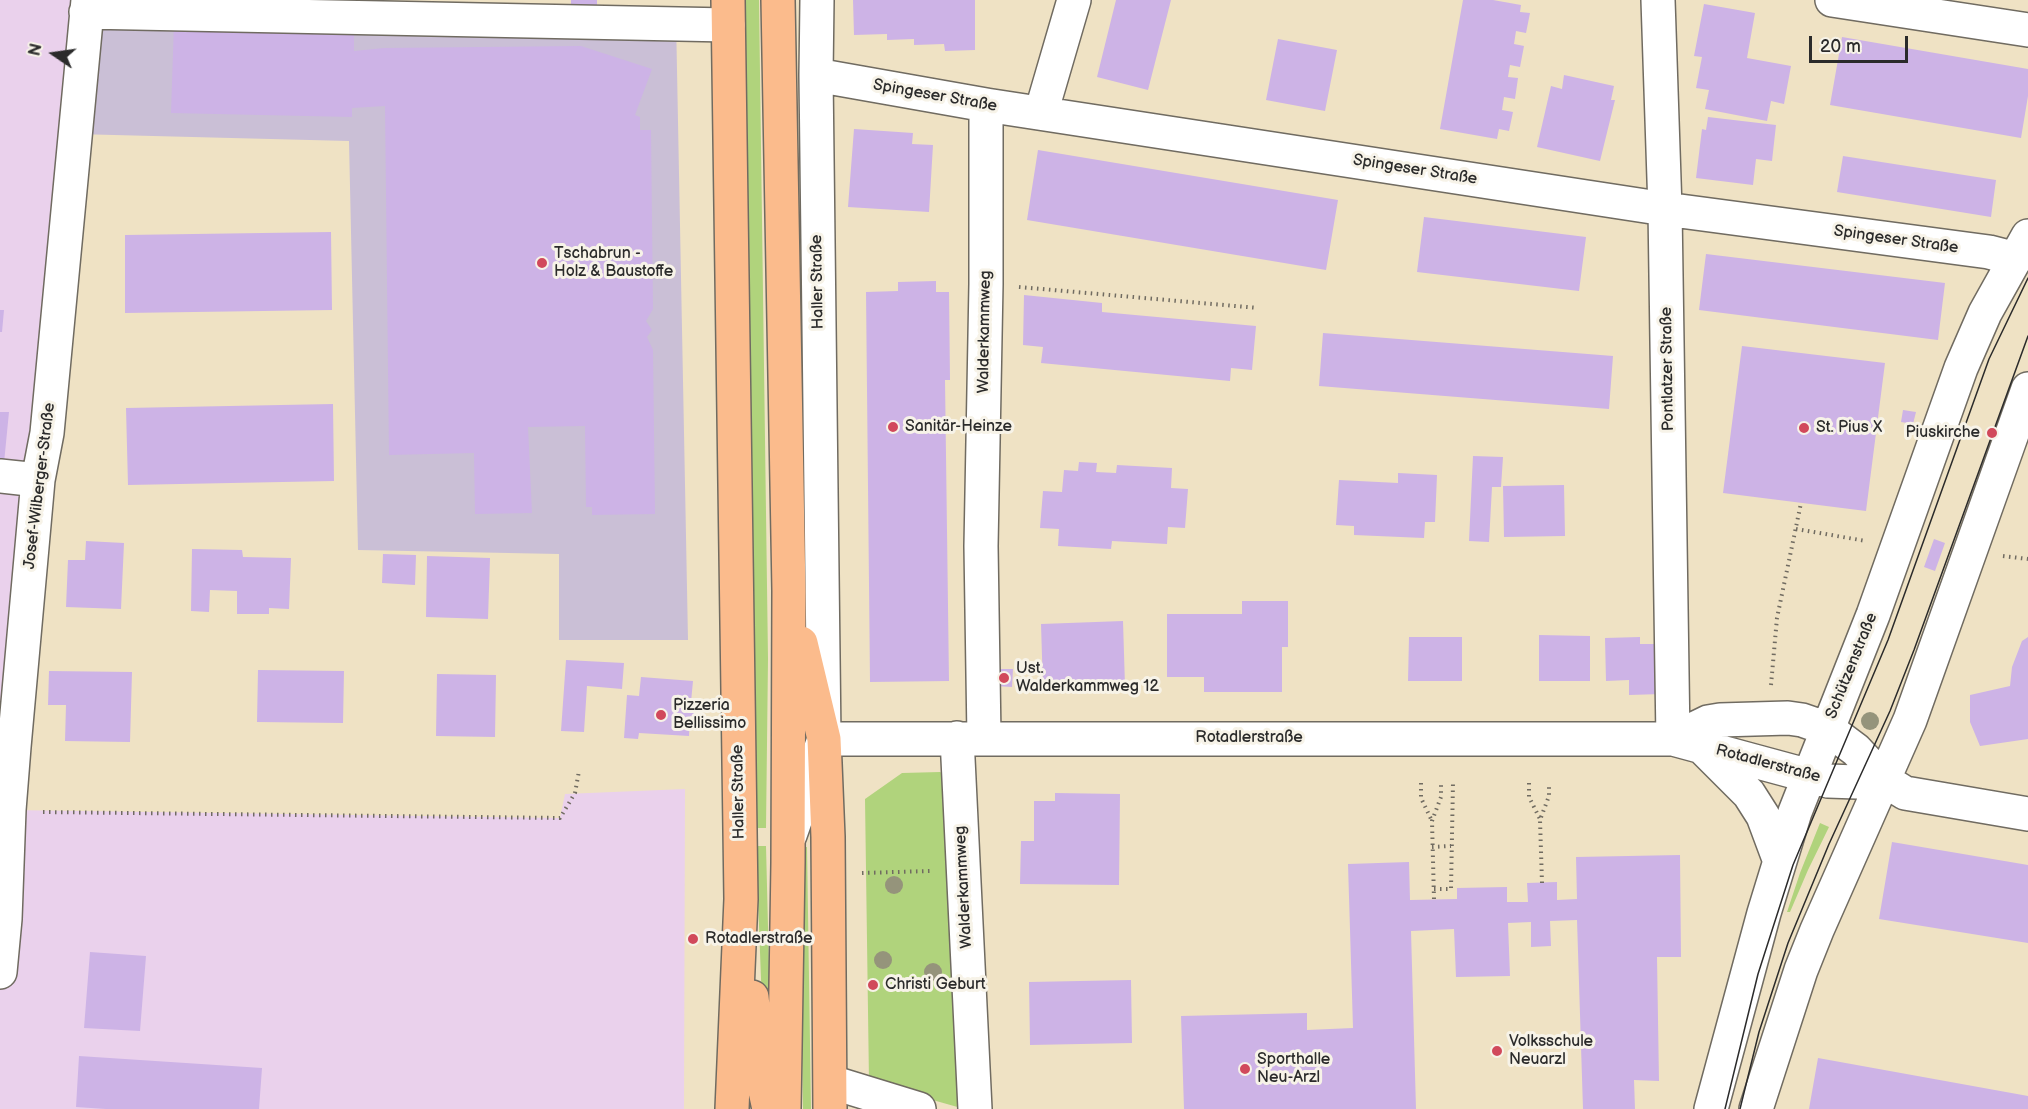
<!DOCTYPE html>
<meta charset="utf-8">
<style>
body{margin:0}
#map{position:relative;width:2028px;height:1109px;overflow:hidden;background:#efe2c4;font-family:"Balsamiq Sans",sans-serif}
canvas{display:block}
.north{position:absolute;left:24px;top:24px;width:60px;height:60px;-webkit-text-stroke:4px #f7f3e8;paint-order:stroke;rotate:283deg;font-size:16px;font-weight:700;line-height:24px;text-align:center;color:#2b2b2b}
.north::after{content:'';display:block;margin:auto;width:21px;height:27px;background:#2b2b2b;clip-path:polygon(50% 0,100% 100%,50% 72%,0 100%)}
.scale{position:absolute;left:1809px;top:36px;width:99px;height:27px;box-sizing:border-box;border:3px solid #2b2b2b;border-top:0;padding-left:8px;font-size:18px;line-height:21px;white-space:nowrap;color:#2b2b2b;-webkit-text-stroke:4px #f7f3e8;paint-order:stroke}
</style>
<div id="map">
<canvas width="2028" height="1109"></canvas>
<div class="north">N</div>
<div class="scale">20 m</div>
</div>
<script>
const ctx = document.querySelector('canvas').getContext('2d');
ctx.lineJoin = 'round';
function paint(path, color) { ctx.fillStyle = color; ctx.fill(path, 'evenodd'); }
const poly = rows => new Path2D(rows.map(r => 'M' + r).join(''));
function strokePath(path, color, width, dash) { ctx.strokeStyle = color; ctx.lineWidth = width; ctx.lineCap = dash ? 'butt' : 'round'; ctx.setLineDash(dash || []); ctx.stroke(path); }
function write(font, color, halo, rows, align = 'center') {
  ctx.font = font + ' "Balsamiq Sans",sans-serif'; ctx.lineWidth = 6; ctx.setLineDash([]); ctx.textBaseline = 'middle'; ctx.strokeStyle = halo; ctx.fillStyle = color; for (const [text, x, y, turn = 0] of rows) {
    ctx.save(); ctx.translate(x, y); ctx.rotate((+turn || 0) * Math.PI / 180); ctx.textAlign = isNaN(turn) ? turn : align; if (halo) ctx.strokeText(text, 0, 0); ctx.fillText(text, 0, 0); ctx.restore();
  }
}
paint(poly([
 [0,0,88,0,9,810,560,818,565,794,685,789,684,1109,0,1109]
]), '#ead1ec');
paint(poly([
 [86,12,676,18,688,640,559,640,559,554,358,550,349,141,75,134]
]), '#cabfd6');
paint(poly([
 [744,0,759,0,768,659,766,828,757,828],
 [940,772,942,773,942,778,948,778,961,1108,869,1082,865,799,902,773],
 [1820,823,1829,827,1808,870,1790,912,1787,912,1800,873],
 [756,846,766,846,770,1007,762,1005],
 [799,847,807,847,811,1109,803,1109]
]), '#b0d37c');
paint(poly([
 [571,0,597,0,597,17,571,13],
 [853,0,975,0,975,50,945,51,944,44,914,45,914,39,887,40,887,34,854,35],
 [1116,0,1171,0,1148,90,1097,77],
 [1463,0,1493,0,1521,5,1520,12,1530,13,1526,33,1516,31,1514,44,1524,46,1520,67,1510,65,1508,77,1518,78,1515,99,1504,97,1502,110,1513,112,1509,131,1499,129,1497,139,1440,129],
 [1704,4,1755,13,1747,58,1791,66,1784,104,1771,101,1767,121,1705,109,1709,90,1696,88,1702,57,1694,56],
 [174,23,354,27,354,51,384,48,581,46,652,69,635,115,640,117,640,130,651,130,653,309,646,321,652,330,647,337,653,350,655,514,592,515,592,507,586,507,585,426,528,427,532,513,475,514,474,453,389,455,385,106,352,108,352,117,171,113],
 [1842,37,2028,69,2028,96,2021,138,1830,105],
 [1278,39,1337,50,1325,111,1266,100],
 [1564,75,1614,86,1611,100,1615,100,1600,161,1537,147,1551,86,1562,89],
 [1708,117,1776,125,1772,161,1756,159,1753,185,1696,178,1702,129,1706,130],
 [854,129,913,133,912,144,933,145,929,212,848,207],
 [1038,150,1338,200,1326,270,1027,220],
 [1843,156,1996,180,1991,217,1837,192],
 [1424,217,1586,237,1579,291,1417,272],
 [331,232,332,310,125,313,125,235],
 [1706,254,1945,283,1938,340,1699,310],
 [936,281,936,292,949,292,950,380,945,380,949,681,870,682,866,292,898,291,898,282],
 [1024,295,1102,303,1102,312,1256,326,1252,370,1231,368,1230,381,1041,363,1043,347,1023,345],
 [0,310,4,310,2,332,0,332],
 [1323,333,1613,356,1609,409,1319,386],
 [1742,346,1885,363,1866,511,1723,493],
 [333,404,334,481,128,485,126,408],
 [1903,410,1916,412,1913,424,1901,422],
 [0,412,9,412,4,463,0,462],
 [1473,456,1503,457,1501,487,1492,487,1489,542,1469,541],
 [1079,462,1097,463,1096,472,1116,473,1117,465,1172,468,1171,488,1188,489,1185,528,1168,527,1167,544,1112,541,1111,549,1058,546,1059,529,1040,528,1043,491,1062,492,1064,470,1078,471],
 [1398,473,1437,475,1435,522,1425,522,1424,538,1354,535,1354,526,1336,525,1339,480,1398,483],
 [1564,485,1565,536,1504,537,1503,486],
 [1934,539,1945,543,1935,571,1924,567],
 [86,541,124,543,121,609,66,607,68,560,85,560],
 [192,549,242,550,243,557,291,558,289,609,269,608,269,614,237,614,237,591,210,590,209,612,191,611],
 [383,554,416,555,415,585,382,583],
 [427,556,490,558,488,619,426,617],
 [1242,601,1288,601,1288,647,1282,647,1282,692,1204,692,1204,677,1167,677,1167,614,1242,614],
 [1123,621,1125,686,1043,689,1041,624],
 [1539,635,1590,636,1590,681,1539,681],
 [1409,637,1462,637,1462,681,1408,681],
 [1640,637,1640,644,1661,644,1662,694,1629,695,1629,680,1606,681,1605,638],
 [2028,637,2028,739,1980,746,1970,722,1970,695,2010,686,2012,667,2022,641],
 [566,660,624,663,622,689,587,686,584,732,561,731],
 [995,669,1013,669,1012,687,995,686],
 [258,670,344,671,343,723,257,722],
 [49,671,132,672,130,742,65,741,66,705,48,705],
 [437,674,496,675,495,737,436,736],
 [641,677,693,681,691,702,695,702,694,717,690,716,689,736,639,733,638,739,624,738,627,695,639,696],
 [1055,793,1120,794,1119,885,1020,884,1021,841,1034,841,1034,801,1055,801],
 [1892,842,2028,865,2028,943,1879,919],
 [1680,855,1681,957,1657,957,1659,1081,1634,1080,1635,1109,1583,1109,1577,920,1550,921,1551,946,1531,947,1531,922,1508,923,1510,976,1456,977,1454,929,1411,931,1416,1109,1184,1109,1181,1016,1307,1013,1307,1030,1353,1028,1348,864,1409,862,1410,900,1457,899,1457,888,1507,887,1507,902,1528,902,1527,883,1557,882,1557,900,1577,899,1576,857],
 [90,952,146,956,140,1031,84,1028],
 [1131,980,1132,1043,1030,1045,1029,982],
 [79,1056,262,1068,259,1109,106,1109,76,1107],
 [1818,1058,2028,1096,2028,1109,1809,1109]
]), '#cdb3e6');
const minor = poly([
 [1658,0,1665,209,1673,739],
 [1832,0,2028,30],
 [86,12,728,25],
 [816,75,986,105,1665,209,1989,252,2016,259],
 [1041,113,1074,0],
 [0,476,38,480],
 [957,738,975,1109],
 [984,738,981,546,986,284,986,105],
 [824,739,1673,739,1828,781,1857,782,1884,780],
 [1673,739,1708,722,1720,720,1788,718,1802,720,1828,729,1856,750,1884,780,1905,793,2028,814],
 [1705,750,1749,794,1763,816,1779,859],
 [790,835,824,739,816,75,817,0],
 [0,972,5,919,9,810,14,747,38,480,47,433,88,0],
 [831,1082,919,1109],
 [1711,1109,1764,913,1795,812,1873,615,1961,368,1985,313,2028,236],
 [1756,1109,1801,970,1817,930,1910,720,2028,389]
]);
const major = poly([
 [728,0,741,899,732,1109],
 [778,0,789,591,788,863,784,1109],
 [801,643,824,739,828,837,830,1109],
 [752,997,760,1068,769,1109]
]);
strokePath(minor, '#706b61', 36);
strokePath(major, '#706b61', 36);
strokePath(poly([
 [1019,287,1258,308],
 [1796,529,1866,541],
 [2003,556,2028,559],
 [1771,685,1777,618,1801,503],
 [1421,783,1421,798,1432,821],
 [1529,783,1529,797,1540,819],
 [43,812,560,818,575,793,579,771],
 [1432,847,1451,846],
 [862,873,930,871],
 [1542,883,1540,820,1549,796,1549,783],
 [1434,889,1451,889,1453,782],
 [1434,899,1432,821,1441,797,1441,783]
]), '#706b61', 4, [1.5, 4.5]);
strokePath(minor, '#fff', 33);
strokePath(major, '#fbbb8c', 33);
strokePath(poly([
 [1725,1109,1758,974,1793,865,1888,640,1989,359,2028,278],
 [1740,1109,1759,1032,1788,943,1829,844,1890,711,1914,650,2028,336]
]), '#2b2b2b', 1.5);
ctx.fillStyle = '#95947b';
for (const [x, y] of [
 [1870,721],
 [894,885],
 [883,960],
 [933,972]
]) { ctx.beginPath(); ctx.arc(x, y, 9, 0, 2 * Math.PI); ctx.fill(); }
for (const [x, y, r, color] of [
 [542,263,6,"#d1495b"],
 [893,427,6,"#d1495b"],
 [1804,428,6,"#d1495b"],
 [1992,433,6,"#d1495b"],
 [1004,678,6,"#d1495b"],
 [661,715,6,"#d1495b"],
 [693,939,6,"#d1495b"],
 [873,985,6,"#d1495b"],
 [1497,1051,6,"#d1495b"],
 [1245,1069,6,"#d1495b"]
]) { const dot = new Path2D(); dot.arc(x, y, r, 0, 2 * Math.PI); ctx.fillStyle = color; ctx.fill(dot); strokePath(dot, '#f7f3e8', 2); }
write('16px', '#2b2b2b', '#f7f3e8', [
 ["Spingeser Straße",935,96,10],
 ["Spingeser Straße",1415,170,9],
 ["Spingeser Straße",1896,240,8],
 ["Haller Straße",818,282,-91],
 ["Walderkammweg",985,332,-89],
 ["Pontlatzer Straße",1668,369,-91],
 ["Josef-Wilberger-Straße",40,486,-83],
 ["Schützenstraße",1852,666,-68],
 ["Rotadlerstraße",1249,738],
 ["Rotadlerstraße",1768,764,15],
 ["Haller Straße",739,792,-91],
 ["Walderkammweg",964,887,-93]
]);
write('16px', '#2b2b2b', '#f7f3e8', [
 ["Tschabrun -",554,254],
 ["Holz & Baustoffe",554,272],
 ["Sanitär-Heinze",905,427],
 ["St. Pius X",1816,428],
 ["Piuskirche",1980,433,"right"],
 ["Ust.",1016,669],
 ["Walderkammweg 12",1016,687],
 ["Pizzeria",673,706],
 ["Bellissimo",673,724],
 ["Rotadlerstraße",705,939],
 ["Christi Geburt",885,985],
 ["Volksschule",1509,1042],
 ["Neuarzl",1509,1060],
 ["Sporthalle",1257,1060],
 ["Neu-Arzl",1257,1078]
], 'left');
</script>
